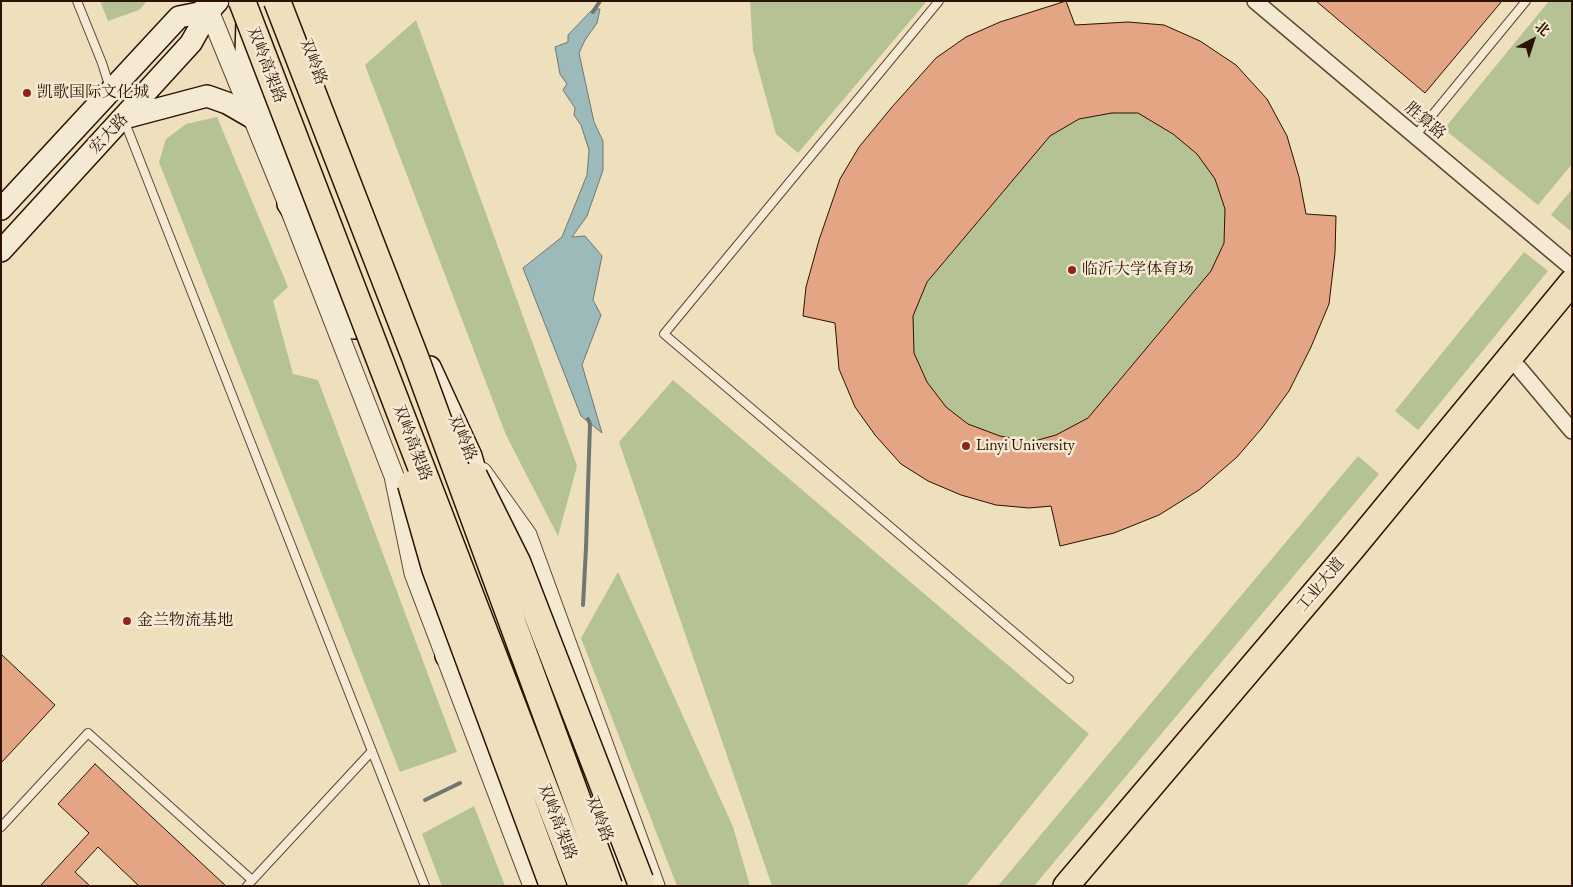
<!DOCTYPE html>
<meta charset="utf-8">
<style>
body{margin:0}
#map{position:relative;width:1573px;height:887px;overflow:hidden;background:#eedfbd;font-family:"EB Garamond","Noto Serif SC",serif}
canvas{display:block}
.frame{position:absolute;inset:0;border:2px solid #2d1202;pointer-events:none}
.north{position:absolute;left:1508px;top:15px;width:50px;height:50px;-webkit-text-stroke:4px #f4ead4;paint-order:stroke;rotate:40deg;font-size:14px;font-weight:700;line-height:20px;text-align:center;color:#2d1202}
.north::after{content:'';display:block;margin:auto;width:18px;height:22px;background:#2d1202;clip-path:polygon(50% 0,100% 100%,50% 72%,0 100%)}
</style>
<div id="map">
<canvas width="1573" height="887"></canvas>
<div class="frame"></div>
<div class="north">北</div>
</div>
<script>
const ctx = document.querySelector('canvas').getContext('2d');
ctx.lineJoin = 'round';
function paint(path, color) { ctx.fillStyle = color; ctx.fill(path, 'evenodd'); }
const poly = rows => new Path2D(rows.map(r => 'M' + r).join(''));
function strokePath(path, color, width, dash) { ctx.strokeStyle = color; ctx.lineWidth = width; ctx.lineCap = dash ? 'butt' : 'round'; ctx.setLineDash(dash || []); ctx.stroke(path); }
function write(font, color, halo, rows, align = 'center') {
  ctx.font = font + ' "EB Garamond","Noto Serif SC",serif'; ctx.lineWidth = 5; ctx.setLineDash([]); ctx.textBaseline = 'middle'; ctx.strokeStyle = halo; ctx.fillStyle = color; for (const [text, x, y, turn = 0] of rows) {
    ctx.save(); ctx.translate(x, y); ctx.rotate((+turn || 0) * Math.PI / 180); ctx.textAlign = isNaN(turn) ? turn : align; if (halo) ctx.strokeText(text, 0, 0); ctx.fillText(text, 0, 0); ctx.restore();
  }
}
paint(poly([
 [100,1,147,1,139,10,108,21],
 [750,1,927,1,798,153,776,134,753,50],
 [1066,1,1075,25,1128,22,1164,25,1200,41,1236,65,1267,99,1287,136,1299,177,1306,214,1336,216,1335,253,1329,304,1311,347,1237,457,1199,490,1159,515,1114,533,1060,546,1051,507,1029,508,996,505,961,495,928,481,901,464,875,435,855,407,839,369,835,323,803,316,806,287,819,240,840,179,859,147,892,107,936,58,966,37,1000,22],
 [1549,1,1572,1,1572,164,1538,205,1444,129],
 [416,20,577,466,558,536,506,435,365,65],
 [217,117,288,287,273,301,293,374,318,380,457,752,400,772,159,162,166,139,186,124],
 [1572,189,1572,232,1551,215],
 [1524,252,1548,271,1418,430,1395,411],
 [673,380,1089,734,966,886,772,886,619,442],
 [1358,456,1379,474,1034,886,998,886],
 [618,572,733,827,750,886,677,886,581,638],
 [474,806,505,886,442,886,422,834]
]), '#b5c293');
const water = poly([
 [593,9,600,9,597,23,585,40,579,53,594,122,603,141,603,170,587,216,572,237,585,236,602,256,593,300,601,315,582,365,602,433,581,416,523,268,562,237,587,175,589,150,581,125,574,115,575,108,563,90,567,84,560,74,555,47,568,42,568,35,593,9]
]);
paint(water, '#9dbabb');
strokePath(water, '#707771', 1);
strokePath(poly([
 [593,12,600,1],
 [583,605,586,548,590,424,588,419],
 [425,800,460,783]
]), '#707771', 4);
const building = poly([
 [1066,1,1075,25,1128,22,1164,25,1200,41,1236,65,1267,99,1287,136,1299,177,1306,214,1336,216,1335,253,1329,304,1311,347,1289,391,1262,428,1237,457,1199,490,1159,515,1114,533,1060,546,1051,506,1029,508,996,505,961,495,928,481,901,464,875,435,855,407,839,369,835,323,803,316,806,287,819,240,840,179,859,147,892,107,936,58,966,37,1000,22,1066,1],
 [1112,113,1138,113,1173,134,1197,154,1215,179,1225,209,1224,243,1211,271,1088,418,1056,435,1031,442,1000,436,968,424,946,407,927,382,914,353,913,316,927,282,1050,136,1079,119,1112,113],
 [1316,1,1502,1,1425,93,1316,1],
 [1,654,55,705,1,763,1,654],
 [95,764,226,886,139,886,98,847,75,872,90,886,40,886,89,833,58,804,95,764]
]);
paint(building, '#e4a585');
strokePath(building, '#2d1202', 1);
const service = poly([
 [77,1,102,63,110,88],
 [939,1,664,334,1069,679],
 [124,120,425,886],
 [1415,136,1526,1],
 [1,827,88,733,252,880],
 [247,886,372,751]
]);
const minor = poly([
 [1255,1,1572,268],
 [1519,368,1572,431]
]);
const tertiary = poly([
 [205,1,288,204,394,476,414,573,533,886],
 [482,472,527,535,655,886]
]);
const secondary = poly([
 [247,21,246,54,354,328],
 [124,118,207,96,227,103,253,118],
 [288,204,307,233],
 [1,209,179,17,209,11],
 [1,251,191,43,209,11,218,1],
 [430,367,471,456,481,491],
 [446,656,451,612],
 [577,763,625,886]
]);
const primary = poly([
 [1066,886,1352,549,1572,282]
]);
strokePath(service, '#5d4531', 10);
strokePath(minor, '#5d4531', 18);
strokePath(tertiary, '#5d4531', 21);
strokePath(secondary, '#2d1202', 24);
strokePath(primary, '#2d1202', 28);
strokePath(service, '#f4ead4', 8);
strokePath(minor, '#f4ead4', 15);
strokePath(tertiary, '#f4ead4', 19);
strokePath(secondary, '#f4ead4', 21);
strokePath(primary, '#eedfbd', 25);
const trunkBridge = poly([
 [242,1,582,886],
 [277,1,415,357,609,886],
 [474,476,517,562,640,880],
 [411,484,435,568,553,886]
]);
strokePath(trunkBridge, '#2d1202', 29, []);
strokePath(trunkBridge, '#eedfbd', 26);
for (const [x, y, r, color] of [
 [27,93,5,"#8f2418"],
 [1072,270,5,"#8f2418"],
 [966,446,5,"#8f2418"],
 [127,621,5,"#8f2418"]
]) { const dot = new Path2D(); dot.arc(x, y, r, 0, 2 * Math.PI); ctx.fillStyle = color; ctx.fill(dot); strokePath(dot, '#f4ead4', 2); }
write('16px', '#2d1202', '#f4ead4', [
 ["双岭路",313,62,69],
 ["双岭高架路",266,65,69],
 ["胜算路",1425,121,40],
 ["宏大路",109,134,-47],
 ["双岭路",462,438,67],
 ["双岭高架路",412,443,69],
 ["工业大道",1321,585,-50],
 ["双岭路",599,819,69],
 ["双岭高架路",557,822,69]
]);
write('16px', '#2d1202', '#f4ead4', [
 ["凯歌国际文化城",37,93],
 ["临沂大学体育场",1082,270],
 ["Linyi University",976,446],
 ["金兰物流基地",137,621]
], 'left');
</script>
